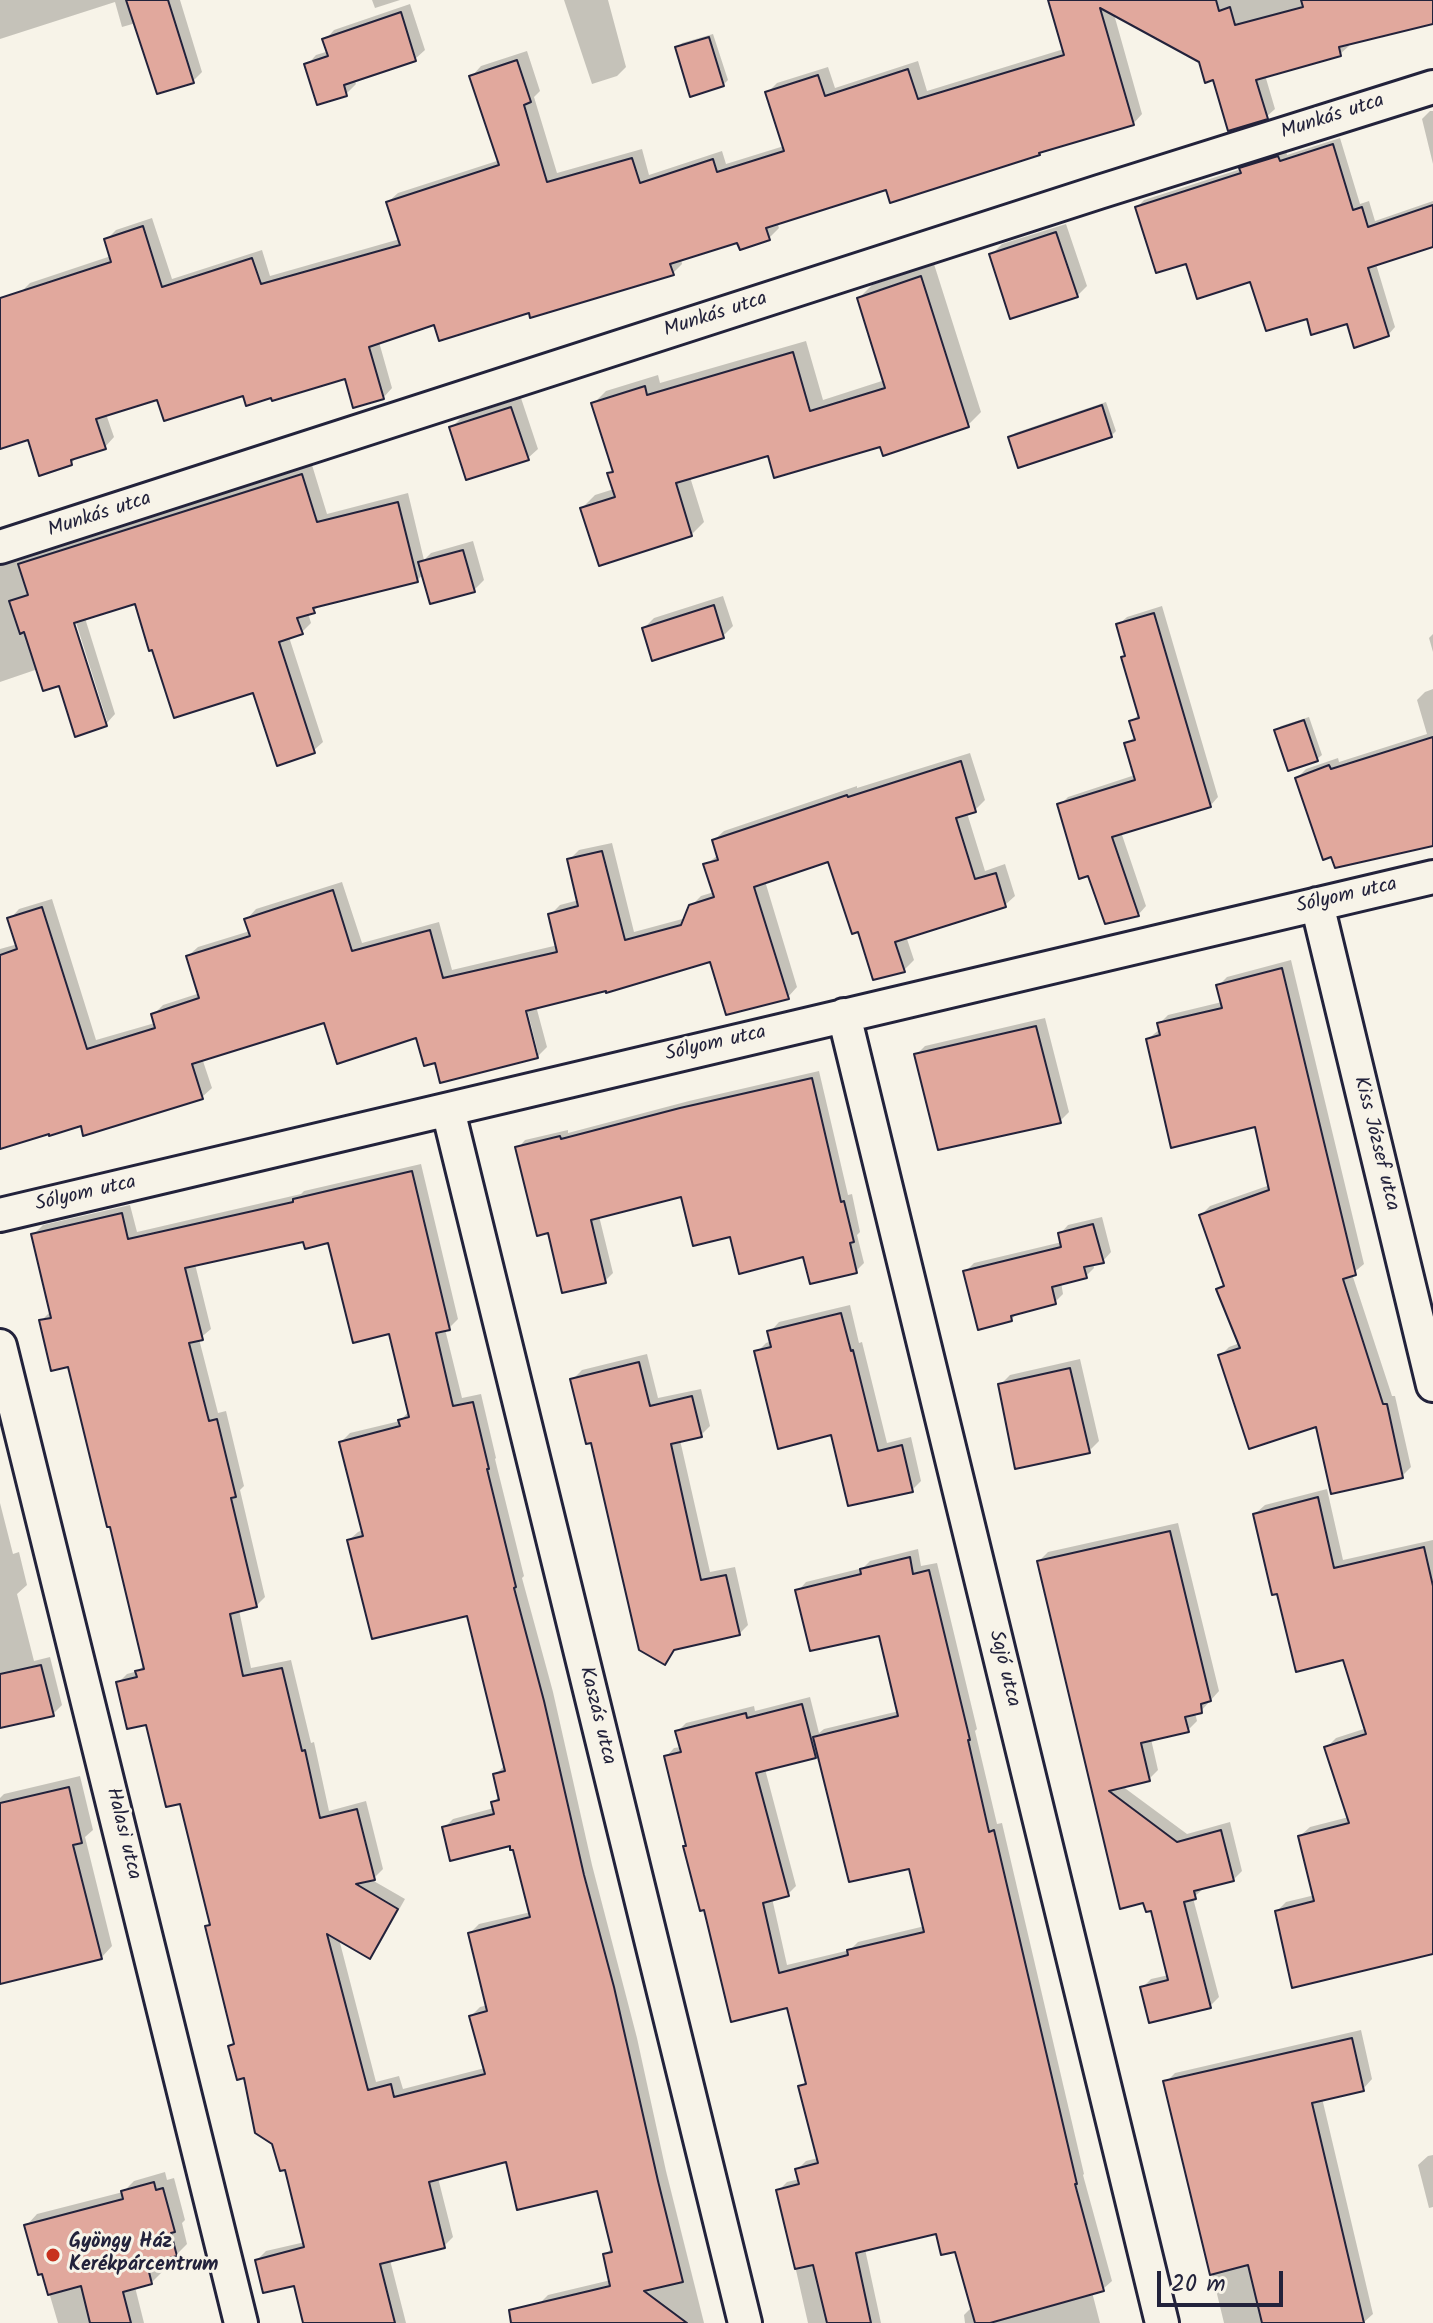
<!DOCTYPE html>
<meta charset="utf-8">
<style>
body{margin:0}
#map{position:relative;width:1433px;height:2323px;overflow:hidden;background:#f7f3e8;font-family:Kalam,sans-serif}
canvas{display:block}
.scale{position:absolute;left:1157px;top:2271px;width:126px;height:36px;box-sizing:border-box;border:4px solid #22223b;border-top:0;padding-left:10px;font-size:24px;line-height:28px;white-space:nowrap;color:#22223b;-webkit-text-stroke:6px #f7f3e8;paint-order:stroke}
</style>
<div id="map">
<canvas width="1433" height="2323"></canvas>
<div class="scale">20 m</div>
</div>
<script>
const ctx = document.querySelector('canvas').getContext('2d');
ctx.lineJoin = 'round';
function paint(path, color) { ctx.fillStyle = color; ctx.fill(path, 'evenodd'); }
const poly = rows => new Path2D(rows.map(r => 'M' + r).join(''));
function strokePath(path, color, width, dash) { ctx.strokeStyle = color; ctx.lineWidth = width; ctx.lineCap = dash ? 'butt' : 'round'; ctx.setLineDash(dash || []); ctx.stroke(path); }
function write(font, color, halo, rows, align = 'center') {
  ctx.font = font + ' Kalam,sans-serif'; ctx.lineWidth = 6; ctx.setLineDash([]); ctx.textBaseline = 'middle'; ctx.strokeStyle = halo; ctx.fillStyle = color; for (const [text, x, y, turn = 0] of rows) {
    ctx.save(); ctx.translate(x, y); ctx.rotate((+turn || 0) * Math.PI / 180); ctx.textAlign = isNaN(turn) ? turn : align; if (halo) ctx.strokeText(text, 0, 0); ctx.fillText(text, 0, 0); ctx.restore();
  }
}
paint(poly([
 [0,0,180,0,202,72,193,81,136,23,122,27,115,2,0,39],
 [372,0,400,0,375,8],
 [564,0,608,0,626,67,617,76,592,84],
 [1050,0,1110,0,1142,114,1133,124,1042,150,1039,153,887,188,777,222,779,228,769,238,739,241,681,259,682,264,673,273,530,310,435,323,379,342,392,388,383,398,346,377,273,395,244,393,158,398,106,414,114,437,105,447,79,456,71,463,29,437,0,446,0,300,20,293,30,283,111,256,106,240,116,230,152,218,172,279,262,250,270,276,400,239,388,202,398,193,500,160,472,76,481,66,527,51,540,91,534,97,557,173,642,149,649,175,722,151,726,164,784,146,767,93,777,83,828,67,835,88,918,61,927,91,1064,49],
 [1143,0,1433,0,1433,22,1348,43,1349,46,1340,54,1265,75,1275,109,1266,117,1214,78],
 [410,4,425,50,415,59,354,79,356,84,346,94,307,65,316,55,329,51,325,40,334,30],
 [713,34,728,80,723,85,677,48,682,43],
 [1430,111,1433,111,1433,164,1422,119],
 [1340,138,1360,204,1369,201,1375,221,1433,201,1433,245,1376,264,1395,327,1388,335,1348,321,1308,317,1252,280,1187,261,1137,207,1144,200,1241,169,1249,161,1286,150,1287,155],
 [1066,224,1087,286,1077,296,992,254,1002,244],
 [934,264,981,412,968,425,881,445,770,453,690,477,704,522,691,535,582,508,595,495,614,489,610,474,614,470,593,404,606,391,658,375,660,383,806,341,823,400,885,380,859,298,872,285],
 [521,398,538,449,528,458,451,428,461,418],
 [1106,402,1116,431,1111,436,1011,437,1015,433],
 [312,465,327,514,408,493,424,560,431,553,473,541,484,580,474,590,424,574,417,580,320,604,314,611,308,613,311,623,302,632,289,637,323,742,313,751,254,690,137,602,85,618,115,714,106,724,60,683,38,669,0,682,0,565],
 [73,613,107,721,103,721,69,614],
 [723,596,733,626,723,636,644,628,654,618],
 [1162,606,1218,797,1210,806,1121,832,1146,906,1138,915,1090,873,1060,805,1068,797,1135,775,1127,744,1136,735,1132,721,1139,714,1123,658,1127,654,1118,625,1127,617],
 [1433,634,1433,652,1429,638],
 [1433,689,1433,844,1297,778,1306,769,1338,758,1339,762,1427,734,1417,700,1425,692],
 [1309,717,1322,755,1317,759,1276,730,1281,726],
 [970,753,985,800,975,810,967,813,985,871,1005,864,1015,896,1005,905,906,936,914,960,904,970,874,978,859,930,829,860,765,881,797,987,788,997,712,960,536,1006,547,1047,537,1057,326,1021,202,1058,212,1088,202,1097,82,1124,0,1147,0,949,18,944,10,919,19,909,52,899,96,1040,155,1023,153,1015,163,1005,200,993,188,956,198,947,250,931,247,919,256,909,342,882,362,943,439,922,452,970,558,945,550,915,560,905,579,900,569,860,579,850,612,843,634,932,686,918,691,906,701,896,714,892,706,865,719,854,714,840,724,831,857,786,857,788],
 [525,1001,538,1053,534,1053,522,1002],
 [1291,960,1364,1264,1352,1274,1392,1396,1395,1396,1411,1467,1402,1476,1220,1356,1229,1347,1240,1343,1219,1289,1225,1283,1201,1215,1210,1206,1270,1185,1256,1125,1148,1039,1160,1029,1159,1024,1168,1015,1222,1002,1218,986,1227,977],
 [1045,1018,1069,1112,1060,1121,916,1055,925,1046],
 [819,1071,848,1195,852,1194,860,1232,857,1235,864,1263,856,1271,731,1234,682,1195,599,1216,613,1273,605,1281,549,1231,518,1148,525,1140,568,1130,568,1133,689,1101],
 [421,1164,458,1319,449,1328,445,1329,462,1398,481,1394,496,1458,495,1459,524,1576,522,1578,553,1692,592,1865,637,2038,666,2171,704,2323,543,2323,539,2304,548,2295,611,2280,605,2255,613,2247,598,2189,508,2160,438,2178,453,2237,444,2246,390,2260,406,2323,305,2323,295,2283,257,2260,266,2251,305,2242,286,2167,246,2075,230,2047,236,2041,207,1927,212,1922,182,1802,148,1722,118,1683,127,1674,138,1671,145,1664,69,1364,41,1321,50,1312,34,1234,43,1225,130,1205,137,1232,301,1194,304,1191],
 [305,1240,330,1241,390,1331,409,1411,400,1421,350,1433,341,1442,363,1530,358,1532,349,1540,469,1614,504,1766,495,1775,500,1795,493,1803,494,1808,453,1819,444,1828,511,1844,531,1912,479,1924,470,1933,488,2005,480,2007,471,2016,485,2068,403,2089,399,2076,376,2082,339,1939,369,1956,378,1947,405,1899,372,1880,383,1869,366,1801,329,1811,314,1742,311,1743,291,1660,251,1668,239,1610,256,1606,265,1597,240,1490,244,1486,226,1411,218,1413,199,1339,211,1329,195,1264],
 [1102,1217,1111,1252,1103,1261,1093,1263,1094,1268,1086,1276,1061,1282,1063,1294,1055,1302,1019,1311,1011,1320,965,1272,974,1263,1062,1242,1060,1234,1068,1225],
 [850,1305,859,1343,862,1342,887,1443,911,1437,921,1481,912,1490,833,1433,757,1352,766,1343,772,1341,770,1332,779,1322],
 [647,1354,658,1398,701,1389,710,1426,701,1435,680,1440,710,1572,735,1567,748,1625,739,1634,677,1648,664,1663,573,1379,582,1370],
 [1080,1359,1099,1441,1089,1451,1000,1385,1010,1375],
 [1327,1489,1343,1560,1433,1540,1433,1952,1277,1911,1286,1902,1315,1895,1300,1836,1310,1827,1349,1817,1326,1748,1336,1738,1367,1728,1345,1658,1255,1514,1265,1505],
 [0,1503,13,1554,19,1552,27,1585,17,1594,34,1661,50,1657,62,1705,53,1714,0,1726],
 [1178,1523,1219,1691,1201,1711,1195,1713,1197,1721,1188,1730,1151,1739,1158,1770,1149,1779,1122,1786,1187,1834,1230,1822,1242,1871,1233,1880,1204,1888,1193,1898,1219,1997,1210,2006,1142,1988,1151,1979,1169,1975,1153,1908,1145,1901,1121,1907,1039,1561,1048,1552],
 [918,1549,921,1566,937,1563,977,1729,975,1731,997,1824,1002,1823,1084,2174,1083,2175,1112,2281,1103,2289,1092,2292,1100,2323,965,2323,964,2315,972,2307,956,2249,937,2232,865,2249,881,2323,808,2323,778,2191,787,2182,800,2179,798,2169,806,2161,818,2158,801,2087,807,2081,788,2006,688,1845,666,1757,674,1748,681,1747,678,1731,686,1723,754,1706,755,1711,810,1697,819,1733,824,1729,899,1711,881,1634,798,1591,806,1582,863,1568,870,1561],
 [819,1752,910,1866,925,1926,858,1942,850,1950,787,1965,772,1898,788,1894,796,1886,765,1769,815,1757],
 [80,1776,93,1830,85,1837,112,1946,101,1958,0,1982,0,1798,4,1794],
 [1361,2030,1372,2079,1363,2089,1322,2098,1373,2314,1363,2323,1224,2323,1166,2082,1175,2073],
 [1433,2155,1433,2207,1429,2208,1418,2165,1428,2156],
 [165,2172,167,2180,174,2178,185,2220,182,2223,187,2244,176,2255,159,2259,162,2272,151,2283,135,2287,144,2323,58,2323,43,2272,26,2226,37,2214,123,2192,134,2181]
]), '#0003');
const building = poly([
 [126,0,168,0,194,83,157,94,126,0],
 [1048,0,1216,0,1219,11,1230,7,1235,25,1303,7,1301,0,1433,0,1433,24,1339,47,1341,56,1256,80,1268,119,1228,131,1213,80,1205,83,1199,62,1100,8,1134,125,1039,153,1040,155,890,203,886,190,766,228,770,240,740,250,737,243,670,264,674,275,530,318,529,313,439,341,434,325,369,347,384,399,353,408,345,379,272,401,271,398,246,406,243,396,164,421,157,400,96,419,106,449,71,460,72,465,39,476,28,440,0,449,0,298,111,262,104,239,143,226,162,287,252,258,261,284,400,245,386,202,499,165,469,76,517,60,531,102,524,105,547,182,632,158,640,183,713,159,717,172,784,151,765,92,818,75,825,96,908,69,918,99,1064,55,1048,0],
 [401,12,416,61,344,85,347,96,317,105,304,64,328,56,322,39,401,12],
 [709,37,724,86,690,97,675,47,709,37],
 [1333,144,1353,210,1362,207,1368,227,1433,205,1433,247,1368,268,1389,336,1354,348,1347,324,1311,335,1307,319,1266,331,1250,282,1197,299,1186,264,1156,273,1135,207,1241,173,1239,168,1278,156,1280,161,1333,144],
 [1056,232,1078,297,1010,319,989,254,1056,232],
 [921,276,969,427,883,456,880,447,774,478,768,456,676,483,692,536,599,566,580,508,615,497,607,473,613,472,591,403,645,386,647,395,793,352,810,411,885,388,857,298,921,276],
 [1102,405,1112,437,1018,468,1008,437,1102,405],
 [511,407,529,460,466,480,449,427,511,407],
 [302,474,317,522,398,502,418,582,313,608,315,613,297,618,303,634,279,642,315,753,277,766,253,693,174,718,152,650,149,651,135,604,74,623,107,726,75,737,59,686,43,691,24,632,20,634,9,601,28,595,18,564,302,474],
 [463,550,475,592,430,604,418,562,463,550],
 [714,605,724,638,652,661,642,628,714,605],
 [1154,613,1211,807,1112,837,1139,916,1105,924,1088,876,1079,879,1057,804,1135,780,1124,743,1135,740,1129,721,1139,718,1121,657,1125,656,1116,624,1154,613],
 [1304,720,1318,761,1288,771,1274,730,1304,720],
 [1433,737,1433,846,1335,868,1331,857,1323,860,1295,778,1329,765,1331,769,1433,737],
 [961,761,976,812,956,818,975,879,996,873,1006,907,895,942,905,972,873,980,858,932,852,934,828,862,754,887,789,999,726,1015,710,962,606,993,606,991,526,1011,538,1058,440,1083,435,1063,424,1066,416,1038,337,1064,324,1023,192,1064,203,1099,83,1136,81,1126,49,1136,49,1134,0,1149,0,955,17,949,7,918,42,907,87,1049,155,1028,151,1014,199,998,186,956,250,936,244,919,333,890,352,951,430,930,443,978,557,952,548,914,578,906,567,859,602,851,625,940,681,925,689,905,714,897,703,864,718,860,712,840,847,795,848,797,961,761],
 [1282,968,1356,1275,1343,1279,1383,1404,1387,1404,1403,1478,1331,1494,1316,1427,1249,1449,1218,1355,1240,1348,1216,1289,1224,1286,1199,1215,1269,1190,1255,1127,1171,1148,1146,1039,1160,1035,1157,1023,1222,1008,1216,985,1282,968],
 [1036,1026,1061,1123,938,1150,914,1054,1036,1026],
 [812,1078,841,1202,844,1201,854,1242,850,1243,857,1273,810,1284,803,1257,739,1274,730,1237,693,1246,681,1197,591,1220,606,1283,562,1293,548,1233,537,1236,515,1147,560,1136,561,1139,680,1108,812,1078],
 [412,1171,450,1330,436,1333,453,1406,473,1402,489,1469,487,1469,516,1587,514,1588,544,1701,584,1875,614,1987,658,2181,683,2282,644,2291,687,2323,511,2323,509,2310,610,2286,603,2254,612,2252,597,2191,517,2210,506,2162,429,2182,445,2248,380,2264,395,2323,303,2323,294,2286,263,2293,255,2260,304,2247,285,2170,280,2171,272,2144,255,2133,244,2078,237,2080,228,2046,234,2044,205,1926,210,1925,180,1804,166,1807,146,1725,127,1729,116,1682,137,1677,135,1671,144,1669,110,1527,107,1527,68,1367,51,1371,39,1320,51,1318,31,1234,122,1213,128,1239,293,1202,293,1199,412,1171],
 [303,1242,305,1249,328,1243,353,1343,389,1334,409,1417,398,1420,400,1426,339,1442,363,1536,347,1540,372,1639,467,1616,505,1771,493,1774,499,1800,491,1802,494,1814,442,1827,450,1861,510,1846,510,1850,513,1850,530,1917,468,1933,487,2011,469,2016,485,2074,394,2097,391,2084,368,2090,327,1934,370,1959,398,1909,356,1884,375,1880,357,1809,320,1818,305,1750,302,1751,282,1668,243,1676,230,1614,257,1607,231,1498,236,1497,217,1419,209,1421,189,1343,203,1340,185,1268,303,1242],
 [1093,1224,1104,1263,1084,1267,1087,1278,1052,1287,1056,1304,1011,1316,1012,1321,978,1330,963,1271,1061,1247,1058,1233,1093,1224],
 [841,1313,851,1351,853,1350,878,1451,902,1445,913,1492,848,1506,831,1435,778,1449,754,1351,771,1347,767,1331,841,1313],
 [639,1362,650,1406,692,1396,702,1437,671,1444,701,1580,726,1575,740,1635,674,1650,665,1665,639,1650,591,1443,586,1444,570,1379,639,1362],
 [1070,1368,1090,1453,1015,1469,998,1384,1070,1368],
 [1318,1497,1334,1568,1424,1547,1433,1586,1433,1954,1292,1988,1275,1911,1314,1901,1298,1836,1349,1823,1324,1747,1366,1734,1343,1660,1296,1672,1277,1594,1272,1595,1253,1514,1318,1497],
 [1170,1531,1211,1701,1201,1704,1202,1713,1185,1717,1189,1732,1141,1743,1150,1781,1109,1791,1177,1842,1221,1830,1234,1881,1194,1891,1196,1899,1184,1902,1211,2008,1149,2023,1140,1987,1168,1980,1151,1911,1146,1912,1143,1903,1120,1909,1037,1561,1170,1531],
 [910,1557,913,1574,929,1570,970,1740,968,1740,989,1832,994,1830,1077,2184,1075,2184,1104,2291,990,2323,975,2323,955,2252,941,2255,936,2234,856,2253,871,2323,827,2323,813,2265,795,2269,776,2190,799,2184,795,2169,818,2163,798,2086,806,2084,787,2008,731,2022,704,1910,700,1911,683,1846,686,1846,664,1756,681,1752,675,1731,746,1713,747,1718,802,1704,816,1758,756,1773,789,1896,763,1903,779,1973,848,1955,847,1950,924,1932,909,1869,849,1882,813,1737,898,1716,879,1636,810,1651,795,1590,861,1574,860,1569,910,1557],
 [41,1665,54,1716,0,1728,0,1674,41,1665],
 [69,1787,82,1843,73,1845,102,1959,0,1984,0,1803,69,1787],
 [1352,2038,1364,2091,1312,2103,1364,2323,1262,2323,1248,2265,1210,2275,1163,2081,1352,2038],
 [154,2182,156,2190,163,2188,175,2232,171,2233,177,2256,152,2263,153,2267,148,2268,152,2284,123,2292,131,2323,90,2323,81,2286,48,2295,42,2274,38,2275,24,2225,123,2199,121,2191,154,2182]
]);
paint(building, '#e1a89d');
strokePath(building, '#22223b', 2);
const minor = poly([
 [0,547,1099,192,1433,87],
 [1317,904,1433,1385],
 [844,1015,1162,2323],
 [448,1110,745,2323],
 [0,1215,1433,877],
 [0,1346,241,2323]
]);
strokePath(minor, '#22223b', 38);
strokePath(minor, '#f7f3e8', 32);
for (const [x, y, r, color] of [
 [53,2255,8,"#c8321e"]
]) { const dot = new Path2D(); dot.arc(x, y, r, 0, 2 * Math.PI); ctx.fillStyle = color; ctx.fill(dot); strokePath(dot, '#f7f3e8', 3); }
write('20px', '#22223b', '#f7f3e8', [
 ["Munkás utca",1333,118,-18],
 ["Munkás utca",716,316,-18],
 ["Munkás utca",100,516,-18],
 ["Sólyom utca",1347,897,-13],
 ["Sólyom utca",716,1045,-13],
 ["Kiss József utca",1375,1144,76],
 ["Sólyom utca",86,1195,-13],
 ["Sajó utca",1003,1669,76],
 ["Kaszás utca",596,1716,76],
 ["Halasi utca",122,1834,76]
]);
write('bold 20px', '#22223b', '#f7f3e8', [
 ["Gyöngy Ház",69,2244],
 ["Kerékpárcentrum",69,2267]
], 'left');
</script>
